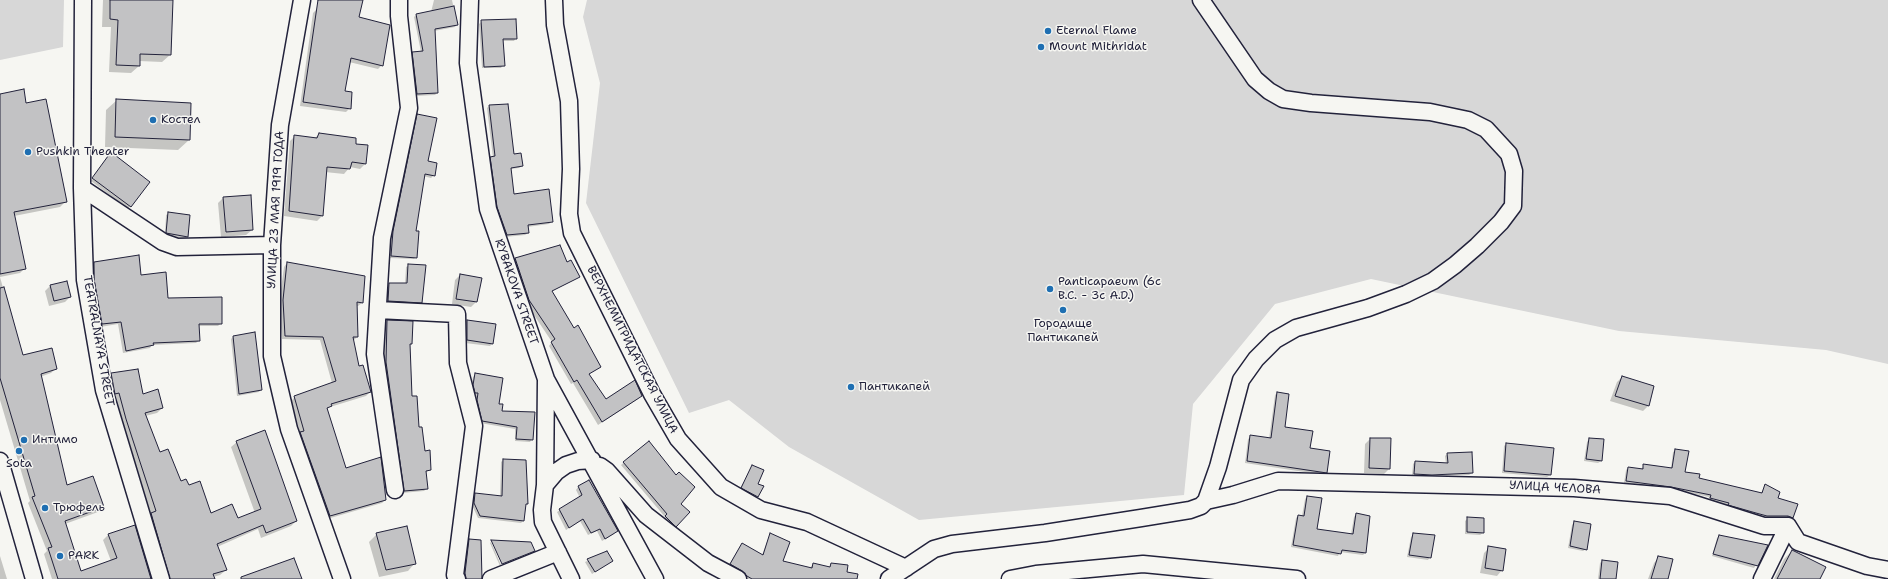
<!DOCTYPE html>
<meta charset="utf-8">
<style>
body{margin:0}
canvas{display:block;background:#f6f6f2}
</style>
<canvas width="1888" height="579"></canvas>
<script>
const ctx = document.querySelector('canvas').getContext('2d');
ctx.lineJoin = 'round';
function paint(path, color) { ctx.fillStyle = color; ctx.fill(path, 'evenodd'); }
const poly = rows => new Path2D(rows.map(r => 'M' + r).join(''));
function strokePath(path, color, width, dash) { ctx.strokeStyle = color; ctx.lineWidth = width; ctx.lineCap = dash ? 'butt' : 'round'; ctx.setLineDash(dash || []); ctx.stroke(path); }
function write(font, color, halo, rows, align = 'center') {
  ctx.font = font + ' "Shantell Sans",sans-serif'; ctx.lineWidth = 3; ctx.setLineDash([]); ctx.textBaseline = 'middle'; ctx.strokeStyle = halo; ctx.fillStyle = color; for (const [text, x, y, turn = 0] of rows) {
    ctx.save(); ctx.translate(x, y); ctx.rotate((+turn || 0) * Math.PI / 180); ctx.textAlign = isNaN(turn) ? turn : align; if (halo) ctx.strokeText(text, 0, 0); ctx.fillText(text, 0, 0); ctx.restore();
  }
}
paint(poly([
 [0,0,64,0,63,47,0,60],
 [587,0,1888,0,1888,364,1826,350,1619,331,1371,279,1275,304,1193,404,1184,495,919,520,789,447,729,400,689,413,586,203,600,83,583,17]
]), '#d7d7d7');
paint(poly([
 [103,0,172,0,170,55,162,62,139,61,139,66,131,73,109,72,111,27,102,27],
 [319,0,362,0,357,18,382,65,378,69,349,62,344,92,350,108,346,112,300,106,313,13,317,9],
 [434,0,452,0,457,24,455,27,434,31,437,93,435,95,415,96,411,56,413,53,421,52,414,17,416,15,431,12],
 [482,21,516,38,514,41,502,41,503,65,501,68,482,68,479,24],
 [0,95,25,104,66,201,60,207,14,216,25,268,20,273,0,277,22,357,56,368,51,373,40,377,66,486,103,507,98,512,65,524,80,572,111,561,103,540,108,535,134,526,151,579,52,579,44,554,47,551,28,503,30,501,0,400],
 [117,100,190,103,189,140,178,150,105,147,106,110],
 [489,106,513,155,522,166,519,168,510,169,513,196,551,222,549,224,527,227,528,233,525,235,505,237,495,210,489,160,493,158,487,108],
 [418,115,427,162,434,175,431,178,423,176,415,232,416,257,414,259,389,258,391,235,415,118],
 [319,134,355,145,365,164,360,169,350,167,344,174,325,172,322,216,317,221,284,216,290,141,295,136,315,138],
 [109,156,149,182,128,209,91,181],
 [250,196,252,230,246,235,221,237,218,203,223,198],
 [169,213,189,216,187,237,185,239,165,235,166,215],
 [560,246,567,263,579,277,551,292,573,329,600,367,588,375,606,400,638,399,598,425,573,383,571,384,549,346,552,342,526,303,512,262,515,259],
 [94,263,140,276,167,299,221,323,218,326,198,326,199,340,196,343,152,345,150,348,123,353,118,324,100,327,92,282,91,266],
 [287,263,362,303,358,306,356,306,357,337,353,341,359,367,370,392,366,396,330,407,327,409,345,469,385,500,382,503,327,519,297,436,300,433,291,401,295,397,332,383,320,340,282,339,279,304,284,267],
 [409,265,421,302,419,305,386,303,387,286,390,284,405,284,406,267],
 [460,275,476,302,471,307,452,304,455,280],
 [66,282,70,297,65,302,49,306,45,291,50,286],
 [387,321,411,344,409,346,411,397,430,470,421,472,428,471,425,473,427,488,424,491,402,493,383,366,384,324],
 [467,321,495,325,492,344,490,346,465,343,465,323],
 [233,337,261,389,259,392,237,396,231,339],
 [111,374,162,408,157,413,145,416,159,454,180,483,188,486,210,514,237,520,255,513,231,447,237,442,296,521,291,526,261,538,258,529,217,547,226,570,220,575,213,577,214,579,163,579,146,519,150,515,106,379],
 [476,374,498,404,501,412,532,439,530,442,515,441,515,429,480,423,475,403,476,396,473,395,471,388,473,377],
 [1622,377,1653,386,1648,406,1643,411,1610,401,1617,382],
 [1277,393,1284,428,1309,449,1326,472,1324,475,1245,463,1248,439,1251,437,1269,439,1275,395],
 [1370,439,1389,469,1384,474,1364,473,1365,444],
 [1589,439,1601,461,1598,463,1584,461,1587,442],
 [649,442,680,504,688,512,674,528,664,519,665,517,621,465],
 [1506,444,1550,475,1547,477,1502,473,1504,446],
 [1676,450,1683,473,1698,478,1761,493,1765,485,1792,518,1790,520,1765,518,1726,507,1727,505,1709,501,1709,497,1668,488,1624,483,1626,470,1628,468,1641,470,1644,465,1671,469,1673,452],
 [1447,454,1472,473,1469,475,1412,476,1413,464,1415,462,1446,464,1445,456],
 [503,460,525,461,527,504,525,506,524,520,521,523,478,518,472,505,474,496,476,494,500,497,501,462],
 [753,466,757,484,762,487,755,499,739,490],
 [578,487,614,534,602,541,597,531,588,535,580,521,566,530,557,512,580,498,576,490],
 [1307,497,1316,530,1351,534,1354,517,1356,514,1366,552,1363,555,1340,552,1338,556,1291,547,1296,518,1298,516,1302,516,1305,499],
 [1468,518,1483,519,1483,533,1480,535,1465,534,1465,521],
 [1574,522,1586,549,1583,551,1568,548,1572,525],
 [377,534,415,563,408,571,379,577,369,542],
 [770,534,781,562,810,568,813,564,829,568,832,564,845,579,746,579,728,566,742,544,762,555],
 [1414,534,1430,557,1428,560,1407,557,1411,537],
 [1719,536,1767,546,1754,568,1712,556,1717,538],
 [470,540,480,579,464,579,467,543],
 [492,541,534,551,503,564,493,542,491,542,501,565,500,566,490,543],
 [1489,548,1502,570,1497,576,1480,573,1484,553],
 [1792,551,1819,579,1774,579,1784,559],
 [606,552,609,563,592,574,585,562],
 [0,556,7,579,0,579],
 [1659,557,1667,579,1648,579,1654,563],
 [1602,561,1615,579,1598,579,1600,563]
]), '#0003');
const building = poly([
 [110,0,173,0,171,55,140,54,140,66,116,65,118,20,110,19,110,0],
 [318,0,363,0,359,17,390,25,383,66,351,58,345,91,352,92,351,109,303,102,318,0],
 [454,6,458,25,435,29,438,93,417,94,412,52,423,51,416,14,454,6],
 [516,19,517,39,503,39,505,66,484,67,481,20,516,19],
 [24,89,26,103,46,99,67,202,14,212,26,269,0,274,0,94,24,89],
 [116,99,191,103,190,140,115,137,116,99],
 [508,104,514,154,521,153,523,166,511,168,514,194,549,189,553,222,528,225,529,233,507,235,497,207,490,157,495,156,489,105,508,104],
 [417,114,437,118,428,161,437,163,435,176,425,174,416,231,419,231,417,258,391,256,393,231,417,114],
 [319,133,356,138,356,144,368,145,366,164,352,162,350,169,327,167,323,216,289,211,294,135,317,138,319,133],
 [111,152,150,182,131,207,92,178,111,152],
 [251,195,253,230,226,232,223,197,251,195],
 [168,212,190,215,188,237,166,233,168,212],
 [560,245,567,262,571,260,580,277,552,291,574,328,578,325,601,367,589,374,606,399,635,380,642,396,602,422,577,380,574,382,551,342,555,339,529,300,515,258,560,245],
 [139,255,141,275,166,272,168,298,222,297,222,324,199,324,200,341,153,343,154,345,126,351,121,322,102,324,94,279,94,262,139,255],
 [287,262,365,276,363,303,357,302,358,337,353,337,359,366,363,365,371,392,331,404,332,406,327,408,346,468,381,457,386,500,330,516,300,432,304,431,294,396,336,381,323,337,285,336,283,300,287,262],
 [408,264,426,265,422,303,388,301,389,283,407,283,408,264],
 [460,274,482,278,477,302,456,299,460,274],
 [67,281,71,297,54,301,50,285,67,281],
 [4,287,23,355,52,348,57,369,41,374,67,485,93,476,104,507,65,521,81,571,117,558,108,534,135,525,151,579,58,579,48,548,52,547,32,497,35,496,0,378,0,288,4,287],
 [387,320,413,321,412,344,410,344,412,396,417,396,419,427,422,427,425,451,430,450,431,470,426,471,428,489,404,491,386,362,387,320],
 [467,320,496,324,493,344,467,340,467,320],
 [255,332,262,390,239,394,233,336,255,332],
 [138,369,143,394,158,389,163,408,145,413,160,452,168,449,181,481,186,479,189,485,200,481,211,513,232,504,238,518,261,509,236,441,265,430,297,521,266,533,263,525,217,544,227,570,213,574,215,579,170,579,151,513,156,511,126,419,119,393,115,394,111,373,138,369],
 [475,373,503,378,499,404,503,404,502,411,535,412,533,440,516,439,517,427,482,421,477,400,478,393,475,393,473,385,475,373],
 [1622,376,1654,386,1649,406,1615,396,1622,376],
 [1277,392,1289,394,1285,427,1313,431,1310,448,1330,451,1327,473,1247,461,1250,435,1271,438,1277,392],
 [1370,438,1391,438,1390,469,1369,468,1370,438],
 [1589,438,1604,439,1602,461,1586,459,1589,438],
 [649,441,676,475,679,472,695,487,681,504,690,512,676,527,665,516,667,514,623,462,649,441],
 [1506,443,1554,448,1551,475,1504,471,1506,443],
 [1675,449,1689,451,1685,472,1700,474,1699,478,1762,493,1765,484,1780,492,1778,498,1798,504,1793,518,1788,516,1767,516,1756,513,1728,505,1729,503,1710,498,1711,495,1671,487,1626,481,1628,467,1643,469,1643,464,1672,468,1675,449],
 [1472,452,1473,473,1432,475,1414,474,1415,461,1448,463,1447,453,1472,452],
 [503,459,526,460,528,504,526,504,524,521,480,516,474,503,475,493,502,496,503,459],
 [752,465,764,470,758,484,764,486,758,497,741,488,752,465],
 [589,480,618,531,605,539,600,529,591,533,583,519,569,528,559,509,582,495,578,486,589,480],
 [1307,496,1322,498,1317,529,1353,534,1356,513,1370,516,1366,553,1342,550,1341,554,1293,545,1298,515,1304,516,1307,496],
 [1467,517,1484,518,1484,533,1467,532,1467,517],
 [1574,521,1591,524,1587,550,1570,546,1574,521],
 [407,526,416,564,386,570,376,533,407,526],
 [770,533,790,542,783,561,812,568,813,563,830,567,831,563,848,565,847,572,858,574,857,579,752,579,747,576,742,571,730,564,742,543,763,555,770,533],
 [1413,533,1435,535,1431,558,1409,555,1413,533],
 [1719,535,1768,545,1758,566,1713,554,1719,535],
 [469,539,481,540,482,579,466,579,465,573,469,539],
 [491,540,531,542,535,551,502,564,491,540],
 [1488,546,1506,549,1503,571,1485,568,1488,546],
 [1792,550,1826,567,1820,579,1777,579,1792,550],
 [607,551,613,561,595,572,587,559,607,551],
 [1658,556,1673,559,1668,579,1651,579,1658,556],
 [294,558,302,579,241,579,241,577,294,558],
 [1602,560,1618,562,1616,579,1600,579,1602,560]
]);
paint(building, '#c2c2c4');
strokePath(building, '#22223b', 1);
const minor = poly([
 [83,0,82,188,85,280,104,390,161,579],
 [302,0,280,125,272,245,272,356,289,429,342,579],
 [470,0,468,63,488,209,546,379,545,485,542,510,543,522,571,579],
 [554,0,555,25,569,101,571,169,569,214,572,233,652,394,678,439,721,487,761,510,807,522,906,568],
 [82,188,163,242,177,247,272,245],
 [378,310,457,314,458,363,474,426,455,575,457,579],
 [547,381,655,579],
 [0,461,34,579],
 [600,466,607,471,646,515,708,563,738,579],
 [545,485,556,472,566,465,578,461,592,460],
 [395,490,375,354,382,238,409,108,399,16,399,0],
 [1206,501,1233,495,1278,481,1574,488,1670,496,1764,526,1788,526,1798,542,1867,566,1888,570],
 [491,579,558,552],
 [889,579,934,549,952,544,1045,533,1141,518,1190,510,1201,506,1206,501,1218,467,1241,380,1256,359,1275,340,1296,328,1368,308,1406,294,1433,281,1455,265,1477,246,1501,222,1513,206,1514,171,1509,154,1486,129,1468,120,1430,112,1311,103,1283,99,1269,91,1255,79,1201,0],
 [1010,579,1036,574,1143,564,1297,579],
 [1762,579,1788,526]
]);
strokePath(minor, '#22223b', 19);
strokePath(minor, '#f6f6f2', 16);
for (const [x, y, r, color] of [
 [1048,31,4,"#1f6fb2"],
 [1041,47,4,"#1f6fb2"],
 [153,120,4,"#1f6fb2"],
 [28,152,4,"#1f6fb2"],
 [1050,289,4,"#1f6fb2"],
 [1063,310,4,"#1f6fb2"],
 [851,387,4,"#1f6fb2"],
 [24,440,4,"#1f6fb2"],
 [19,451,4,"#1f6fb2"],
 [45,508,4,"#1f6fb2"],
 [60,556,4,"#1f6fb2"]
]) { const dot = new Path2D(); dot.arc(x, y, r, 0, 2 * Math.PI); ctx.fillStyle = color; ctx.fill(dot); strokePath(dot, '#f6f6f2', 1.5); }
write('12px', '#22223b', '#f6f6f2', [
 ["Eternal Flame",1056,31],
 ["Mount Mithridat",1049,47],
 ["Костел",161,120],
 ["Pushkin Theater",36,152],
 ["Panticapaeum (6c",1058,282],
 ["B.C. - 3c A.D.)",1058,296],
 ["Городище",1063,324,"center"],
 ["Пантикапей",1063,338,"center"],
 ["Пантикапей",859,387],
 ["Интимо",32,440],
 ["Sota",19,464,"center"],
 ["Трюфель",53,508],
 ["PARK",68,556]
], 'left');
write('12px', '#22223b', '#f6f6f2', [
 ["УЛИЦА 23 МАЯ 1919 ГОДА",276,210,-87],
 ["RYBAKOVA STREET",516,292,71],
 ["TEATRALNAYA STREET",98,341,80],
 ["ВЕРХНЕМИТРИДАТСКАЯ УЛИЦА",632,350,63],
 ["УЛИЦА ЧЕЛОВА",1555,488,3]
]);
</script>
